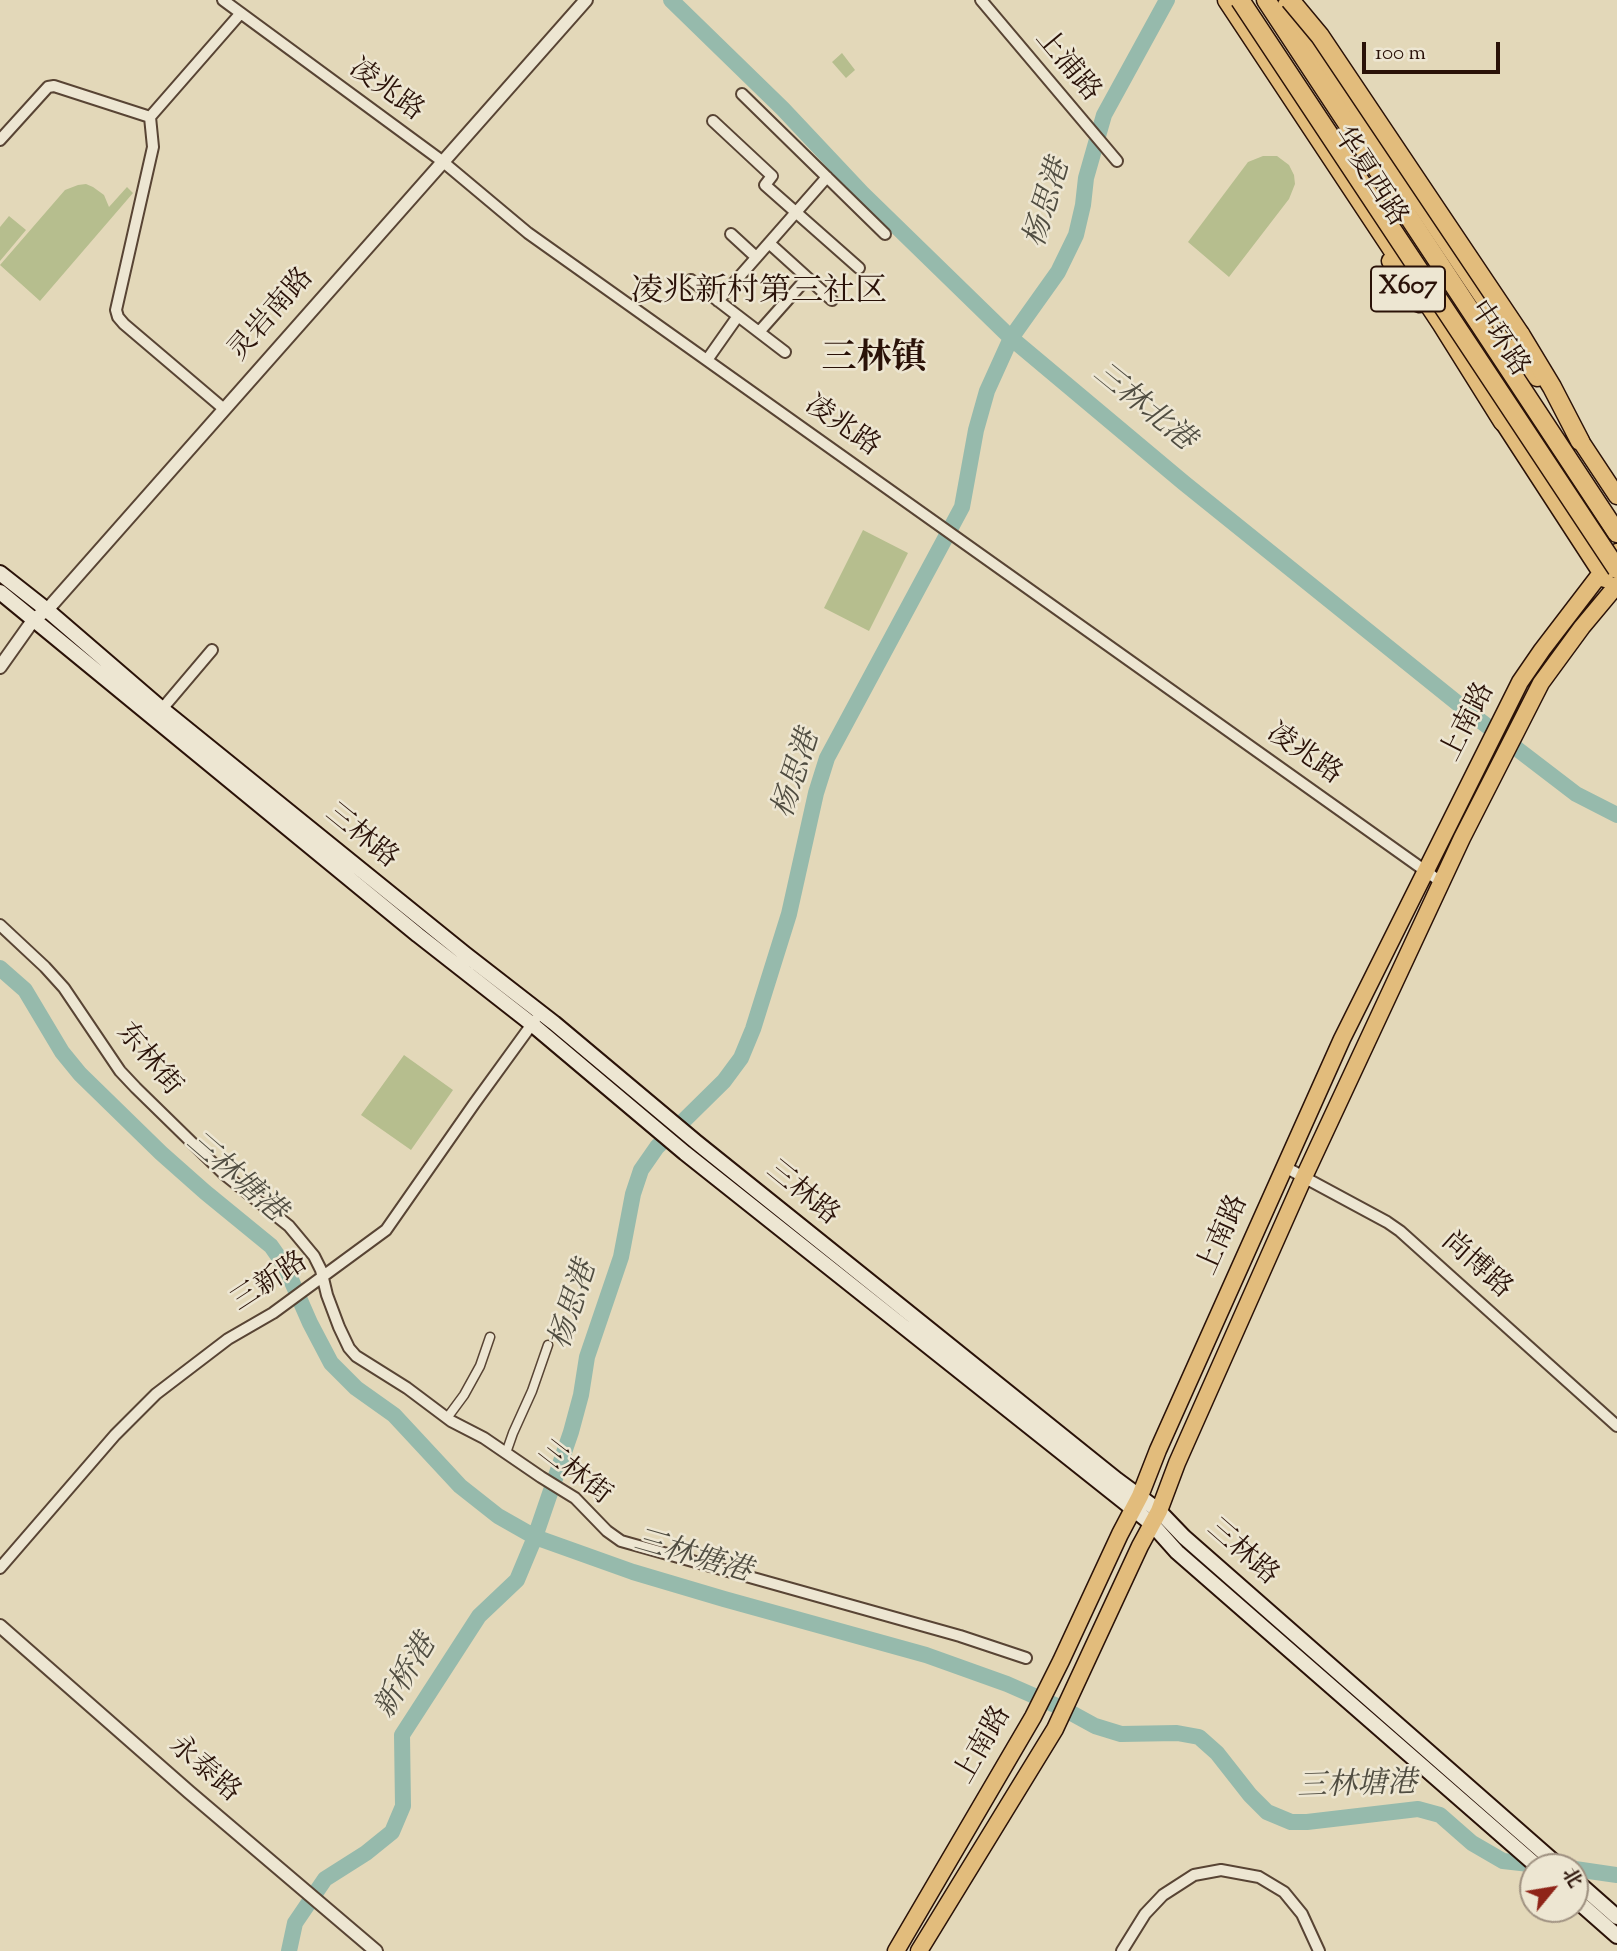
<!DOCTYPE html>
<meta charset="utf-8">
<style>
body{margin:0}
#map{position:relative;width:1617px;height:1951px;overflow:hidden;background:#e3d8b9;font-family:"Sorts Mill Goudy","Noto Serif SC",serif}
canvas{display:block}
.north{position:absolute;left:1519px;top:1853px;width:70px;height:70px;box-sizing:border-box;background:#ede6d2;border:2px solid #9f9181;border-radius:50%;rotate:60deg;font-size:19px;font-weight:700;line-height:28px;text-align:center;color:#2a1208}
.north::after{content:'';display:block;margin:auto;width:24px;height:32px;background:#8f2418;clip-path:polygon(50% 0,100% 100%,50% 72%,0 100%)}
.scale{position:absolute;left:1362px;top:42px;width:138px;height:32px;box-sizing:border-box;border:4px solid #2a1208;border-top:0;padding-left:9px;font-size:21px;line-height:24px;white-space:nowrap;color:#2a1208;-webkit-text-stroke:5px #ede6d2;paint-order:stroke}
</style>
<div id="map">
<canvas width="1617" height="1951"></canvas>
<div class="north">北</div>
<div class="scale">100 m</div>
</div>
<script>
const ctx = document.querySelector('canvas').getContext('2d');
ctx.lineJoin = 'round';
function paint(path, color) { ctx.fillStyle = color; ctx.fill(path, 'evenodd'); }
const poly = rows => new Path2D(rows.map(r => 'M' + r).join(''));
function strokePath(path, color, width, dash) { ctx.strokeStyle = color; ctx.lineWidth = width; ctx.lineCap = dash ? 'butt' : 'round'; ctx.setLineDash(dash || []); ctx.stroke(path); }
function write(font, color, halo, rows, align = 'center') {
  ctx.font = font + ' "Sorts Mill Goudy","Noto Serif SC",serif'; ctx.lineWidth = 5; ctx.setLineDash([]); ctx.textBaseline = 'middle'; ctx.strokeStyle = halo; ctx.fillStyle = color; for (const [text, x, y, turn = 0] of rows) {
    ctx.save(); ctx.translate(x, y); ctx.rotate((+turn || 0) * Math.PI / 180); ctx.textAlign = isNaN(turn) ? turn : align; if (halo) ctx.strokeText(text, 0, 0); ctx.fillText(text, 0, 0); ctx.restore();
  }
}
paint(poly([
 [842,53,855,70,846,78,832,62],
 [1263,156,1277,156,1289,165,1294,175,1295,184,1289,199,1229,277,1188,242,1248,162],
 [86,184,93,187,104,195,109,207,127,187,133,193,40,301,0,265,65,190,78,185],
 [9,216,26,230,0,261,0,227],
 [863,530,908,553,869,631,824,608],
 [404,1055,453,1090,411,1150,361,1115]
]), '#b6be8e');
strokePath(poly([
 [671,0,783,109,862,193,1011,338,1184,483,1461,706,1576,794,1617,815],
 [0,968,25,990,62,1052,80,1074,161,1153,205,1192,271,1246,285,1266,310,1323,331,1363,356,1388,394,1415,460,1486,498,1516,535,1537,633,1572,724,1599,926,1655,1007,1684,1064,1709,1095,1726,1121,1734,1177,1733,1199,1737,1217,1753,1250,1795,1267,1812,1291,1822,1307,1822,1418,1809,1440,1815,1472,1843,1503,1861,1556,1867],
 [1575,1869,1617,1875],
 [289,1951,295,1923,325,1879,366,1853,392,1832,403,1806,402,1735,479,1616,517,1580,535,1537,571,1432,581,1395,587,1357,621,1257,633,1194,641,1170,657,1147,724,1081,741,1058,753,1029,789,914,816,793,827,758,962,507,976,430,987,391,1011,338,1058,272,1076,235,1083,205,1086,178,1104,115,1167,0]
]), '#96baac', 16);
const pedestrian = poly([
 [447,1418,464,1395,480,1366,490,1337],
 [506,1453,513,1433,532,1391,548,1345]
]);
const minor = poly([
 [223,0,442,161,528,233,1441,882],
 [981,0,1117,161],
 [742,94,885,234],
 [150,117,153,147,116,310,118,317,124,324,224,409],
 [713,121,772,176,765,185,859,268],
 [0,140,48,87,54,86,150,117,240,14],
 [731,234,756,257],
 [769,243,832,300],
 [691,280,785,352],
 [718,301,827,177],
 [759,332,807,278],
 [707,360,738,316],
 [162,709,212,650],
 [0,925,45,967,64,988,120,1071,136,1088,224,1174,289,1226,314,1256,321,1270,327,1295,339,1327,349,1348,356,1356,407,1388,451,1421,484,1438,541,1477,575,1498,607,1531,621,1541,960,1636,1026,1658],
 [1285,1167,1387,1222,1400,1231,1617,1426],
 [0,1568,115,1435,156,1394,228,1339,273,1313,386,1230,474,1104,535,1020],
 [1122,1951,1145,1914,1163,1895,1194,1875,1221,1870,1259,1877,1284,1892,1302,1914,1319,1951]
]);
const tertiary = poly([
 [0,667,34,619,47,610,586,0],
 [0,1626,189,1792,376,1951]
]);
const secondary = poly([
 [0,573,47,610,162,709,465,954,554,1023,696,1142,1117,1480,1159,1511,1184,1537,1560,1867],
 [0,592,418,935,533,1025,685,1153,1152,1524,1177,1552,1538,1867],
 [1575,1880,1617,1917],
 [1575,1899,1617,1936]
]);
const primary = poly([
 [1286,5,1537,378],
 [1390,261,1419,304],
 [1497,413,1605,579],
 [1574,431,1617,496],
 [896,1951,1033,1717,1061,1661,1120,1534,1140,1496,1158,1450,1342,1039,1520,682,1542,650,1617,552],
 [919,1951,1055,1729,1140,1546,1159,1511,1177,1463,1304,1177,1462,838,1541,683,1582,627,1617,585]
]);
const trunk = poly([
 [1227,0,1441,323,1503,422],
 [1266,0,1617,533],
 [1520,334,1552,387,1580,441]
]);
strokePath(pedestrian, '#584434', 11);
strokePath(minor, '#584434', 14);
strokePath(tertiary, '#584434', 16);
strokePath(secondary, '#2a1208', 18);
strokePath(primary, '#2a1208', 19);
strokePath(trunk, '#2a1208', 21);
strokePath(pedestrian, '#ede6d2', 8);
strokePath(minor, '#ede6d2', 10);
strokePath(tertiary, '#ede6d2', 12);
strokePath(secondary, '#ede6d2', 14);
strokePath(primary, '#e2bc7c', 16);
strokePath(trunk, '#e2bc7c', 18);
const trunkBridge = poly([
 [1240,0,1617,569],
 [1290,0,1320,36,1520,334]
]);
strokePath(trunkBridge, '#2a1208', 21, []);
strokePath(trunkBridge, '#e2bc7c', 18);
for (const [x, y, w] of [
 [1408,289,74]
]) { const box = new Path2D(); box.roundRect(x - w / 2, y - 22.5, w, 45, 5); ctx.fillStyle = '#ede6d2'; ctx.fill(box); strokePath(box, '#2a1208', 2); }
write('bold 26px', '#2a1208', null, [
 ["X607",1408,289]
]);
write('28px', '#2a1208', '#ede6d2', [
 ["上浦路",1066,67,50],
 ["凌兆路",385,92,36],
 ["华夏西路",1368,178,57],
 ["灵岩南路",273,316,-49],
 ["中环路",1497,340,56],
 ["凌兆路",841,428,35],
 ["上南路",1470,723,-63],
 ["凌兆路",1303,756,35],
 ["三林路",360,838,39],
 ["东林街",147,1061,50],
 ["三林路",801,1195,39],
 ["上南路",1225,1236,-66],
 ["尚博路",1475,1267,42],
 ["三新路",271,1284,-33],
 ["三林街",573,1475,38],
 ["三林路",1241,1554,41],
 ["上南路",985,1746,-60],
 ["永泰路",203,1771,41]
]);
write('italic 30px', '#504d41', '#ede6d2', [
 ["杨思港",1050,204,-73],
 ["三林北港",1142,409,39],
 ["杨思港",799,775,-72],
 ["三林塘港",234,1179,41],
 ["杨思港",576,1306,-72],
 ["三林塘港",692,1559,16],
 ["新桥港",408,1678,-59],
 ["三林塘港",1357,1788,-2]
]);
write('32px', '#2a1208', '#ede6d2', [
 ["凌兆新村第三社区",759,295]
]);
write('bold 35px', '#2a1208', '#ede6d2', [
 ["三林镇",874,362]
]);
</script>
